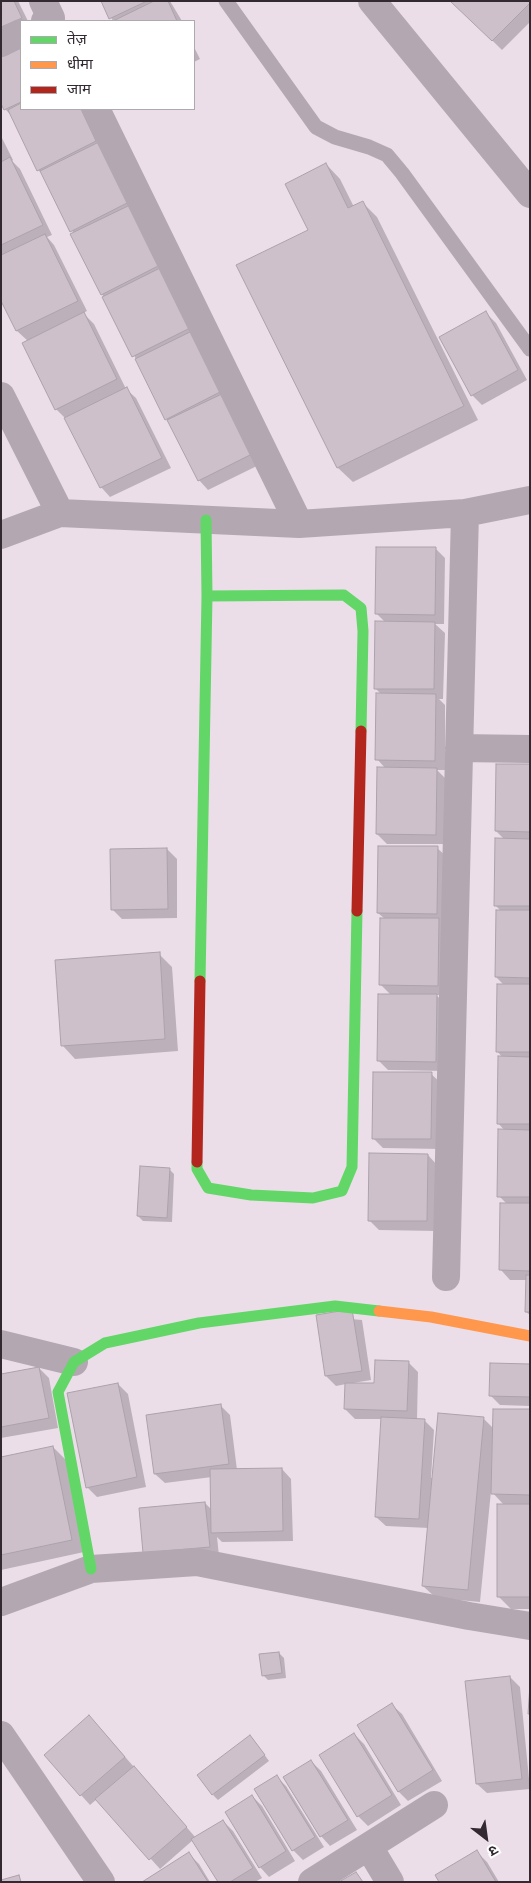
<!DOCTYPE html>
<meta charset="utf-8">
<style>
body{margin:0}
#map{position:relative;width:531px;height:1883px;overflow:hidden;background:#ebdee9;font-family:Barlow,"Noto Sans Devanagari",sans-serif}
canvas{display:block}
.frame{position:absolute;inset:0;border:2px solid #332a31;pointer-events:none}
.legend{position:absolute;left:20px;top:20px;width:175px;height:90px;box-sizing:border-box;background:#fff;border:1px solid #adaaad;margin:0;padding:6px 9px;list-style:none;font-size:15px;color:#332a31}
.legend li{display:flex;align-items:center;gap:10px;height:25px}
.legend b{width:25px;border:1px solid #adaaad}
.north{position:absolute;left:461px;top:1813px;width:50px;height:50px;-webkit-text-stroke:4px #fff;paint-order:stroke;rotate:150deg;font-size:14px;font-weight:700;line-height:20px;text-align:center;color:#332a31}
.north::after{content:'';display:block;margin:auto;width:18px;height:22px;background:#332a31;clip-path:polygon(50% 0,100% 100%,50% 72%,0 100%)}
</style>
<div id="map">
<canvas width="531" height="1883"></canvas>
<div class="frame"></div>
<ul class="legend">
<li><b style="height:6px;background:#63d668"></b>तेज़</li>
<li><b style="height:6px;background:#ff974d"></b>धीमा</li>
<li><b style="height:6px;background:#b3261e"></b>जाम</li>
</ul>
<div class="north">उ</div>
</div>
<script>
const ctx = document.querySelector('canvas').getContext('2d');
ctx.lineJoin = 'round';
function paint(path, color) { ctx.fillStyle = color; ctx.fill(path, 'evenodd'); }
const poly = rows => new Path2D(rows.map(r => 'M' + r).join(''));
function strokePath(path, color, width, dash) { ctx.strokeStyle = color; ctx.lineWidth = width; ctx.lineCap = dash ? 'butt' : 'round'; ctx.setLineDash(dash || []); ctx.stroke(path); }
paint(poly([
 [1,1,18,1,28,21,1,41],
 [102,1,170,1,182,21,113,21],
 [452,1,530,1,530,22,502,50],
 [194,47,200,59,194,62],
 [21,49,21,109,84,109,265,462,208,490,199,480,102,294,74,234,43,174,38,170,12,116,5,109,1,59],
 [1,136,13,160,12,161,20,169,52,235,47,237,54,245,87,311,83,313,94,324,126,389,136,398,171,468,110,497,101,487,66,419,56,409,28,341,17,331,1,299],
 [326,164,340,179,354,207,363,203,377,217,478,420,353,482,338,468,238,266,310,230],
 [486,313,496,323,527,380,482,405,472,395,440,338],
 [436,549,445,558,444,624,435,624,445,633,443,699,439,699,445,705,445,770,437,770,446,779,445,844,387,844,377,834,386,769,377,759,381,694,376,689,386,623,377,614],
 [530,766,530,1315,526,1312,527,1280,510,1280,501,1270,507,1204,499,1196,505,1131,498,1123,503,1058,497,1051,505,986,496,977,501,911,495,905,505,840,496,831],
 [437,848,447,857,447,995,436,995,447,1005,446,1071,388,1070,378,1060,391,995,380,984,385,919,378,913],
 [167,849,177,859,177,918,122,919,112,909],
 [159,954,172,967,178,1051,75,1059,63,1046],
 [431,1074,441,1083,441,1149,383,1148,373,1138],
 [428,1155,437,1165,436,1231,379,1230,369,1220],
 [169,1169,174,1174,172,1222,143,1221,138,1216],
 [317,1316,362,1320,371,1380,353,1383,375,1385,408,1362,418,1372,417,1420,424,1420,434,1430,431,1478,433,1478,483,1418,494,1429,530,1411,530,1609,511,1609,498,1596,504,1505,491,1491,480,1602,436,1598,423,1586,429,1528,386,1526,376,1517,382,1419,355,1419,345,1409,346,1384,336,1386,326,1376],
 [530,1365,530,1406,500,1405,490,1395],
 [39,1368,49,1378,58,1428,1,1438,1,1375],
 [118,1384,128,1394,146,1487,97,1497,87,1487],
 [220,1405,230,1415,237,1470,282,1469,291,1479,293,1541,222,1542,217,1537,219,1556,154,1562,205,1503,212,1510,212,1477,165,1483,155,1474],
 [53,1447,66,1460,84,1552,1,1570,1,1459],
 [279,1653,284,1658,286,1678,268,1680,263,1675],
 [510,1677,520,1687,530,1789,487,1793,477,1784],
 [392,1705,402,1714,442,1781,408,1801,399,1792,358,1726],
 [99,1727,196,1838,223,1821,233,1831,262,1878,255,1882,219,1882,193,1840,160,1869,97,1799,90,1805,81,1795],
 [354,1734,364,1744,401,1805,368,1826,358,1816],
 [255,1742,269,1761,218,1800,213,1795],
 [311,1761,321,1771,357,1830,330,1846,321,1836],
 [277,1777,286,1786,324,1847,303,1860,293,1850],
 [252,1796,262,1806,295,1861,269,1877,260,1867],
 [477,1852,487,1862,499,1882,441,1882],
 [189,1854,199,1864,210,1882,144,1882]
]), '#0003');
const building = poly([
 [1,1,14,1,22,18,1,27,1,1],
 [101,1,147,1,109,19,101,1],
 [154,1,168,1,177,21,113,21,154,1],
 [450,1,530,1,530,3,492,41,450,1],
 [21,48,21,102,4,110,1,104,1,57,21,48],
 [21,103,21,109,81,109,96,141,37,171,8,110,21,103],
 [99,142,129,202,70,232,40,171,99,142],
 [10,157,43,225,1,245,1,162,10,157],
 [326,163,348,208,363,201,464,406,337,468,236,265,308,230,285,184,326,163],
 [130,205,160,265,101,295,70,234,130,205],
 [45,234,78,301,16,331,1,301,1,255,45,234],
 [162,267,192,327,132,357,102,297,162,267],
 [486,311,518,370,471,396,439,337,486,311],
 [84,312,117,379,55,410,22,343,84,312],
 [194,330,224,390,165,420,135,359,194,330],
 [127,387,162,458,100,488,64,418,127,387],
 [226,392,256,452,198,481,167,420,226,392],
 [376,547,436,547,435,615,375,614,376,547],
 [375,621,435,622,434,689,374,689,375,621],
 [376,693,436,694,435,761,375,760,376,693],
 [496,764,530,764,530,832,495,831,496,764],
 [377,767,437,768,436,835,376,834,377,767],
 [495,838,530,839,530,906,494,906,495,838],
 [378,846,438,846,437,914,377,913,378,846],
 [167,848,168,909,111,910,110,849,167,848],
 [496,910,530,910,530,978,495,977,496,910],
 [380,918,439,918,438,986,379,985,380,918],
 [160,952,165,1039,61,1046,55,960,160,952],
 [497,984,530,984,530,1052,496,1052,497,984],
 [378,994,437,994,436,1062,377,1061,378,994],
 [498,1056,530,1057,530,1124,497,1124,498,1056],
 [373,1072,432,1072,431,1139,372,1139,373,1072],
 [498,1129,530,1130,530,1197,497,1197,498,1129],
 [369,1153,428,1154,427,1221,368,1221,369,1153],
 [140,1166,170,1168,167,1218,137,1216,140,1166],
 [500,1203,530,1203,530,1271,499,1270,500,1203],
 [526,1275,530,1275,530,1312,525,1312,526,1275],
 [352,1309,362,1371,325,1376,316,1315,352,1309],
 [375,1360,409,1361,407,1411,344,1409,345,1383,374,1383,375,1360],
 [490,1363,530,1364,530,1397,489,1396,490,1363],
 [39,1367,49,1418,1,1427,1,1374,39,1367],
 [118,1383,137,1477,86,1488,67,1393,118,1383],
 [221,1404,229,1464,154,1474,146,1415,221,1404],
 [493,1409,530,1409,530,1495,491,1494,493,1409],
 [438,1413,484,1417,468,1590,422,1586,438,1413],
 [381,1417,425,1419,419,1519,375,1517,381,1417],
 [53,1446,72,1540,1,1555,1,1457,53,1446],
 [282,1468,283,1531,211,1533,210,1469,282,1468],
 [205,1502,210,1547,143,1553,139,1508,205,1502],
 [497,1504,530,1504,530,1597,497,1597,497,1504],
 [279,1652,282,1673,262,1676,259,1654,279,1652],
 [510,1676,522,1779,476,1784,465,1681,510,1676],
 [530,1685,530,1714,528,1714,530,1685],
 [392,1703,433,1770,398,1792,357,1725,392,1703],
 [89,1715,125,1757,80,1796,44,1755,89,1715],
 [354,1733,392,1795,357,1817,319,1755,354,1733],
 [250,1735,265,1755,212,1795,197,1775,250,1735],
 [311,1760,348,1820,320,1837,283,1777,311,1760],
 [134,1766,187,1827,149,1860,95,1799,134,1766],
 [277,1775,315,1837,292,1851,254,1789,277,1775],
 [252,1795,286,1851,259,1868,225,1812,252,1795],
 [223,1820,253,1868,230,1882,218,1882,191,1839,223,1820],
 [477,1850,496,1882,439,1882,435,1875,477,1850],
 [189,1852,208,1882,142,1882,189,1852],
 [356,1872,363,1882,339,1882,356,1872],
 [19,1875,21,1882,1,1882,1,1880,19,1875]
]);
paint(building, '#cdc0cb');
strokePath(building, '#aca2aa', 1);
strokePath(poly([
 [226,1,316,127,335,137,369,147,387,155,402,173,530,349]
]), '#b3a8b2', 15);
strokePath(poly([
 [43,1,51,18,45,21],
 [372,1,530,194],
 [1,43,21,33],
 [96,109,299,524],
 [1,396,60,513],
 [1,535,60,513,299,524,465,513,530,500],
 [459,748,530,749],
 [446,1277,465,513],
 [1,1344,74,1362],
 [1,1602,91,1569,197,1562,469,1616,530,1626],
 [1,1735,101,1882],
 [369,1847,390,1882],
 [312,1882,434,1805]
]), '#b3a8b2', 28);
strokePath(poly([
 [207,596,344,595,361,608,363,631,361,731],
 [200,981,207,596,206,520],
 [197,1162,197,1169,208,1188,251,1195,313,1198,342,1191,352,1167,357,911],
 [91,1569,58,1392,74,1362,105,1343,199,1323,335,1306,379,1311]
]), '#63d668', 11);
strokePath(poly([
 [379,1311,431,1317,530,1336]
]), '#ff974d', 11);
strokePath(poly([
 [357,911,361,731],
 [197,1162,200,981]
]), '#b3261e', 11);
</script>
